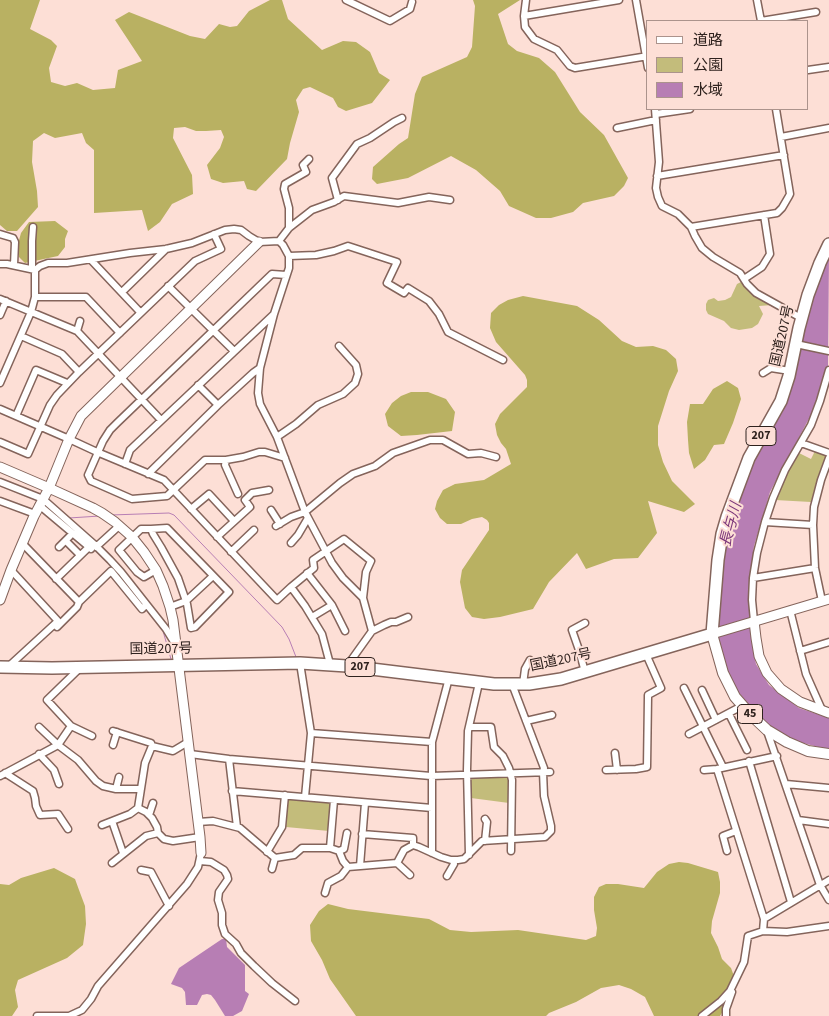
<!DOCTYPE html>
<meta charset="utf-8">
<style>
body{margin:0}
#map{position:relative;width:829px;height:1016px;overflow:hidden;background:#fddfd6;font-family:"Source Sans 3","Noto Sans JP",sans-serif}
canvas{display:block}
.legend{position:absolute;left:646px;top:20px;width:162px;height:90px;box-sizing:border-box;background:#fddfd6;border:1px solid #ab938c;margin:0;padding:6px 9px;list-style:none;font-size:15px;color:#2f221e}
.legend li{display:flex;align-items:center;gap:10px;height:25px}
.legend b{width:25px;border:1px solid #ab938c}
</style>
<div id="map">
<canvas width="829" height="1016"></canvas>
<ul class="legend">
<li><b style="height:6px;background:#fff"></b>道路</li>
<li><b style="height:14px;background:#c3bc7b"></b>公園</li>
<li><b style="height:14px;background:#b77eb4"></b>水域</li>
</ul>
</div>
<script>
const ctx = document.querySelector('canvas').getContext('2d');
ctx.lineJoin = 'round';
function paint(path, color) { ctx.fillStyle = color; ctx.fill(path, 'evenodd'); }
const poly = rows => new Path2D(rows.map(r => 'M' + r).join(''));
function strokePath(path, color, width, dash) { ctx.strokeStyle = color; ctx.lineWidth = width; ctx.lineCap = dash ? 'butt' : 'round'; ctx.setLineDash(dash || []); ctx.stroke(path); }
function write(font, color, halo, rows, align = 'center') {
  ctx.font = font + ' "Source Sans 3","Noto Sans JP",sans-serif'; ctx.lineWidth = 4; ctx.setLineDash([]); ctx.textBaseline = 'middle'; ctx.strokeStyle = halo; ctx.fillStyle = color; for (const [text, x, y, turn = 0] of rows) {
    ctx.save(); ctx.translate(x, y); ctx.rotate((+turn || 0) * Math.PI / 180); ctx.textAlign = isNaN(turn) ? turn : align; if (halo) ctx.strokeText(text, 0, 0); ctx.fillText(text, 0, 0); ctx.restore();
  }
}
paint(poly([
 [743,281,772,305,759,306,763,314,758,324,752,328,739,330,731,328,724,321,708,314,706,310,706,304,708,300,714,298,718,301,725,300,731,297,737,284],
 [815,451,826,455,817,480,811,502,775,500,786,474,797,452,811,459],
 [505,777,509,779,509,803,471,798,471,780,473,778],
 [288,799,331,803,329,831,286,827]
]), '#c3bc7b');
paint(poly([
 [0,0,40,0,30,29,51,40,57,46,49,68,51,82,65,86,77,83,93,90,115,88,118,70,142,61,115,20,129,12,190,36,205,39,219,24,230,27,237,26,249,11,270,0,282,0,288,19,322,50,343,41,356,42,370,52,379,73,390,80,372,103,346,111,338,107,333,98,310,87,303,89,296,100,299,112,290,143,287,159,256,191,247,189,244,181,223,183,211,179,207,165,220,148,224,137,221,130,206,131,196,131,185,127,174,128,173,138,192,175,193,194,172,204,160,222,148,231,142,210,94,213,94,150,86,143,82,133,55,138,44,133,33,141,32,162,37,191,38,207,17,231,7,231,0,225],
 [473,0,520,0,498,14,508,44,517,51,539,58,555,72,580,112,604,135,628,178,624,186,614,196,583,203,573,212,551,218,536,218,509,206,500,191,476,170,451,156,408,178,377,184,372,179,373,167,399,144,408,138,415,94,422,77,467,57,472,47,475,6],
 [55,221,68,231,65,239,65,247,58,256,25,263,19,257,18,244,21,233,29,222],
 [523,296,577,306,599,320,622,341,636,347,653,346,666,350,676,359,678,371,669,391,658,426,658,445,663,462,672,481,695,504,684,512,648,501,657,533,638,558,614,559,586,569,577,553,549,582,533,609,500,617,484,619,472,617,465,608,460,582,462,570,489,530,489,523,487,520,482,517,472,519,461,524,447,524,440,518,435,509,437,501,443,490,455,484,484,480,511,464,506,449,501,443,497,435,495,424,500,414,527,387,527,380,525,375,496,342,490,328,491,313,499,305,508,300],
 [727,381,738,388,741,399,733,423,724,444,714,445,705,460,694,469,689,453,688,440,687,422,690,404,703,404,713,389],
 [411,392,428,392,446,399,455,412,452,431,417,435,401,436,388,426,385,414,392,403,401,396],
 [679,862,688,863,718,872,720,882,720,893,712,921,711,933,718,947,722,959,731,968,735,979,732,996,720,1016,654,1016,645,997,631,989,619,985,601,988,576,1002,549,1013,546,1016,356,1016,330,979,322,960,311,941,310,925,319,911,328,904,348,909,429,919,450,930,471,932,518,930,586,940,596,936,597,928,594,910,594,897,599,887,606,884,618,884,644,888,657,872,669,864],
 [54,868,75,879,79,890,85,906,86,924,83,945,67,958,18,980,15,990,18,1007,12,1016,0,1016,0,884,9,885,21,878]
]), '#b9b162');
paint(poly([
 [829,254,828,366,820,394,813,411,770,492,754,546,750,575,749,604,750,631,756,664,769,685,799,708,829,718,829,750,796,741,772,728,750,706,735,688,723,662,719,639,718,622,722,568,729,526,741,491,769,430,782,413,791,389,810,300],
 [222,939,226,939,227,947,245,965,245,991,249,994,242,1011,233,1016,225,1016,215,1000,211,995,207,994,202,995,197,1005,186,1005,185,992,182,988,171,984,179,968]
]), '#b77eb4');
strokePath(poly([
 [44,505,64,521],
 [111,515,169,513,174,515,282,627,289,639,296,657],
 [69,518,100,516],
 [119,574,143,604],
 [147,610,163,631,171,659]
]), '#b77eb4', 1);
const street = poly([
 [346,0,390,21,410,9,412,2],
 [526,0,524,16,525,27,534,39,557,50,570,66,575,68,648,56],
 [636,0,648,68],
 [757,0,761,21],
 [524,16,619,0],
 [761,21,816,12],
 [808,70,829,67],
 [655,109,659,162,656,188,658,197,662,206,678,214,691,227,695,236,702,248,713,257,740,273,747,284,756,293,801,318],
 [656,114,690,109],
 [617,128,656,120],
 [781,137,829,128],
 [657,176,784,155],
 [338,200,332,178,357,144,370,138,394,122,402,118],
 [691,227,777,213,782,208,789,196,790,194,776,109],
 [289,228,289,208,284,189,285,184,306,172,303,165,309,159],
 [0,234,13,238,15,242,14,265],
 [279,241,289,228,312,210,334,202,344,196,398,203,429,197,450,200],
 [289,256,316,255,334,251,348,246,397,262,387,283,404,293,408,288,429,301,439,314,448,332,503,360],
 [91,260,140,312],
 [0,264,7,264,35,270,40,266,48,263,67,263,130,253,166,249,192,243,225,230,234,229,241,230,249,236,259,242,279,241,283,245,289,256,289,268,274,314,260,368,258,393,260,404,277,437,305,512,332,563,343,578,363,598,372,631,347,666],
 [32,269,32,241,33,227],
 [744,279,762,267,770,254,764,215],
 [168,286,234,351],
 [122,292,166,249],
 [35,297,86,297,120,333],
 [0,299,77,331,161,420],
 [0,315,6,301],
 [77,331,80,321],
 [21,336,62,354,79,372],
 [796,344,829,351],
 [763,373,771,368,790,371],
 [0,383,31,312,35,297,35,270],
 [198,385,218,405],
 [0,409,69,439,97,452,164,480,277,600,291,587,305,606,322,634,330,664],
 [16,416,36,370,67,383],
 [277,437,296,424,318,405,343,394,355,383,358,374,356,365,339,346],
 [0,442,28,454,50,405,57,395,79,372,195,261,221,249,214,234],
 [801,443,829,453],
 [285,458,265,452,259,452,243,457,226,460,205,460,167,496,132,499,91,481,88,475,103,441,110,430,117,423,272,274,286,275],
 [226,460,225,465,238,494],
 [125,464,130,450,273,315],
 [148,474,218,405,253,373,260,368],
 [0,482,43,499,95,545,110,560,121,572,166,629,174,642],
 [0,501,35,514],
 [39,505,89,547],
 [191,509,209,494,234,521],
 [271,510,280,524],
 [765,522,813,525],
 [276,526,291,517,305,512,340,483,353,474,375,466,393,453,430,440,443,440,468,454,481,453,496,457],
 [151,529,167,528,229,592,195,627,191,628,187,604,178,578,161,547,153,534,151,529,141,529,119,550,137,572,144,577,156,570],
 [217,537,250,507,245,500,252,493,269,490],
 [66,541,80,555],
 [291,543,298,535,308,518],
 [23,544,79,602,111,571,142,609,146,605],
 [59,547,70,536],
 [96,547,119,526],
 [231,552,254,530],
 [307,573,332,605,312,617],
 [753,578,815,568],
 [56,579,89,547,91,549],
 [291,587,314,568,313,560,344,539,371,561,366,572,363,598],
 [822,601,815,568,813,525,814,507,821,480,829,458],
 [332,605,345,631],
 [170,607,186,601,213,576],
 [790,610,806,674,822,710],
 [754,621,752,600,753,578,757,553,765,522,773,498,785,470,811,425,820,401,829,370],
 [57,627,77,607,79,602],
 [372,631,384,625,391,622,396,622,408,617],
 [800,651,829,642],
 [300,663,311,733,305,797],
 [9,666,58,621,11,570],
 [81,667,47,700,71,726,92,736],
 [585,672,579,650,572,630,585,623],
 [523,684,525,669,530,660],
 [684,688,723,767],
 [702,690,716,720],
 [729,714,747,750],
 [526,721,552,715],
 [39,727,58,745,71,726],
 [469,727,491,727,494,747,503,756,509,768,512,780,511,851],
 [113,731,151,743,152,746],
 [767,731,820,885,829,900],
 [311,733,432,742],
 [689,734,742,706],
 [188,742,173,751,152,746,145,763,138,808,146,812,152,818,157,827,158,833,164,839,173,841,200,837],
 [113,745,117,732],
 [615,753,617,770],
 [39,754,54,770,59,784],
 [190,754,229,759,431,776,550,772],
 [229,759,237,827],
 [749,761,791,902],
 [606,770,636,769,647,767,648,697,648,695,661,688,646,654],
 [704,770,717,769],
 [5,773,33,791,35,798,36,806,40,815,58,814,68,829],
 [0,776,58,745,78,760,96,781,103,786,116,789,141,789],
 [786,784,829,788],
 [116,789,119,777],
 [232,791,432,808],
 [149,815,153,803],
 [485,819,487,822,485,841],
 [798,820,829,824],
 [112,821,123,853],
 [198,822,213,821,240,828,275,858,294,855,302,848,330,848,339,851,343,861,348,867,397,863,404,850,413,845,419,847,441,857,451,860,458,860,464,859,482,841,545,837,551,831,551,826,544,796,543,772,544,768,512,684],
 [102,825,130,814,138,808],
 [362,834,413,838,413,845],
 [330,848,334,800],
 [339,851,344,849,347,833],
 [727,851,723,836,736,831],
 [267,852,282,827,285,795],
 [432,853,432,742,449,678],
 [469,855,467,770,468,731,479,683],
 [200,861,211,862,224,870,227,875,228,879,219,892,218,900,222,913,222,925,225,934,236,944,241,953,254,966,272,983,295,1001],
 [112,863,146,836,158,833],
 [397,863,410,875],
 [360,866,365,803],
 [272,869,275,858],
 [141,870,151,872,169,906],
 [447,876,454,864,453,860],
 [325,893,328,883,341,876,348,867],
 [764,919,829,880],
 [763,931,764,919,717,769,777,756],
 [37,1016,69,1016,82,1010,91,999,98,986,187,884,198,867,201,853],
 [702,1016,721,1001,730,991,744,962,748,936,763,931,787,932,829,926],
 [726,1016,726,1009,732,992]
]);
const secondary = poly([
 [0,467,49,488,93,508,102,513,115,522,132,537,144,552,156,570,163,586,170,607,173,620,200,837,201,853],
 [0,600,11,570,34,516,49,488,69,439,81,416,259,242],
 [754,621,756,638,759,656,767,673,781,689,800,702,829,713],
 [712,634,829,599]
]);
const primary = poly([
 [712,634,723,673,735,697,750,714,767,730,787,742,808,751,829,754]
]);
const highway = poly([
 [0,667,52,668,300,663,347,666,494,684,529,684,561,679,712,634,718,560,722,534,727,517,749,458,781,401,789,376,799,328,808,295,820,263,829,244]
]);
strokePath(street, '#84645b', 9);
strokePath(secondary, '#84645b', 11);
strokePath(primary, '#84645b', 12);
strokePath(highway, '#84645b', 14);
strokePath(street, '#fff', 6);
strokePath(secondary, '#fff', 9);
strokePath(primary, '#fff', 10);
strokePath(highway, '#fff', 11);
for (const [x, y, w] of [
 [761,436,30],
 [360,667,30],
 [750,714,25]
]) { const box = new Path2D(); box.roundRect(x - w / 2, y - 9.5, w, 19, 4); ctx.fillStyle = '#fddfd6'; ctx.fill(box); strokePath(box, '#2f221e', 1); }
write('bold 12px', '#2f221e', null, [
 ["207",761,436],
 ["207",360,667],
 ["45",750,714]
]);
write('14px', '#2f221e', '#fddfd6', [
 ["国道207号",783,336,-77],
 ["国道207号",161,650,-1],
 ["国道207号",561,661,-12]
]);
write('italic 15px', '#7b367a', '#fddfd6', [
 ["長与川",732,525,-75]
]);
</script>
